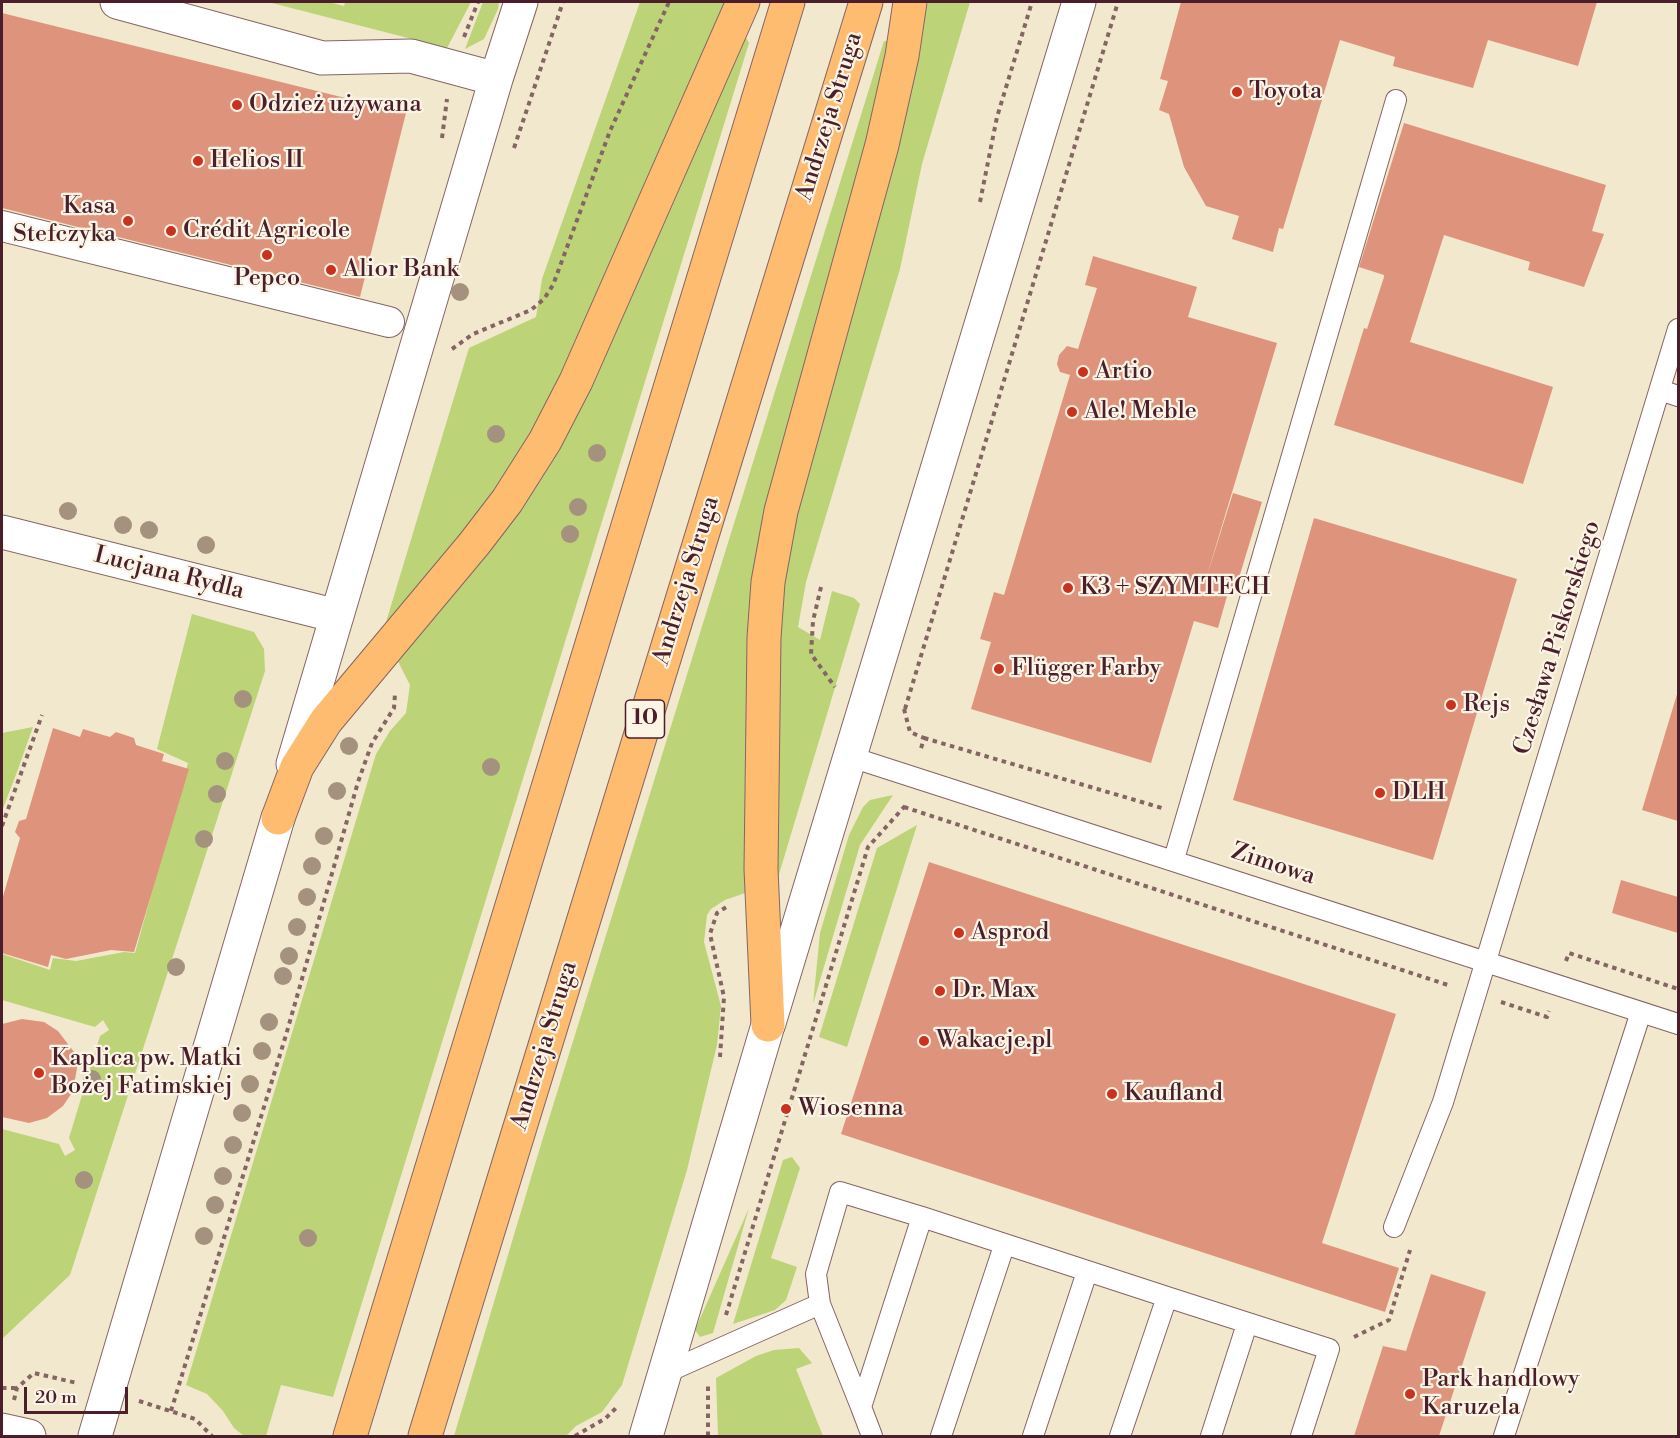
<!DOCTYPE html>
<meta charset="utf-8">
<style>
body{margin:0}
#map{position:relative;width:1680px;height:1438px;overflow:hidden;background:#f2e8cd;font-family:"Libre Bodoni",serif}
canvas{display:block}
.frame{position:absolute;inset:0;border:3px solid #4a1f2b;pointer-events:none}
.scale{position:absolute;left:24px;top:1387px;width:104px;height:27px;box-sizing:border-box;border:3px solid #4a1f2b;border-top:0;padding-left:8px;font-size:18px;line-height:21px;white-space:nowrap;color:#4a1f2b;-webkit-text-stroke:4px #fcf5e5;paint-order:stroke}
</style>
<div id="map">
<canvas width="1680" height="1438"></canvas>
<div class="frame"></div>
<div class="scale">20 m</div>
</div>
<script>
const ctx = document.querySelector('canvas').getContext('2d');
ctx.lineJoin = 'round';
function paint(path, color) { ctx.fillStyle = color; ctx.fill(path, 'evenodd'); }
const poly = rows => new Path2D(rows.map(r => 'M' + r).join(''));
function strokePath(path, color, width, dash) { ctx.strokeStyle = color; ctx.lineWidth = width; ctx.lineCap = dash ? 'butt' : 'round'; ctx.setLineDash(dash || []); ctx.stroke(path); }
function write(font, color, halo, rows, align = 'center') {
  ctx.font = font + ' "Libre Bodoni",serif'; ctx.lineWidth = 4.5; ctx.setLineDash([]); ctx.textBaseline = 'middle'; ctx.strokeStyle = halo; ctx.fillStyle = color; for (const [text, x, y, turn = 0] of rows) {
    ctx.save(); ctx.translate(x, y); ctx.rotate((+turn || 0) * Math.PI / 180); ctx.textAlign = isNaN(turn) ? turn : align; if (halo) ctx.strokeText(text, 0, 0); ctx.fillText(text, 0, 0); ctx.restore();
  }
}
paint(poly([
 [268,2,329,2,344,6,345,2,471,2,447,48],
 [483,2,499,2,498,9,484,39,465,49],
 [640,2,741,2,745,36,749,43,333,1397,281,1385,266,1436,244,1436,234,1428,223,1411,207,1394,186,1385,376,754,390,731,406,713,410,685,383,632,469,348,536,317,542,279],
 [928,2,970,2,922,164,900,269,806,582,798,627,820,640,832,591,854,598,860,604,777,881,777,645,782,577,793,518,902,112],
 [884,41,888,41,890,52,778,472,748,892,725,900,711,909,707,915,704,942,721,1006,717,1045,687,1170,622,1385,602,1412,576,1426,566,1436,454,1436,542,1141],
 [192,614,254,632,264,649,265,671,70,1275,2,1339,2,1129,59,1144,65,1156,75,1150,69,1138,100,1036,109,1030,103,1020,95,1027,2,1000,2,954,50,970,53,958,76,961,124,952,135,953,188,763,157,749],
 [33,727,17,772,2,811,2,733],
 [893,795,860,845,813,1004,820,933,849,835,863,807,870,800],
 [917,825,847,1047,819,1037,877,848],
 [792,1157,800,1168,771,1258,797,1267,786,1300,775,1310,733,1324,783,1160],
 [749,1208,713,1333,700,1337,695,1330],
 [799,1348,812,1363,796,1369,823,1436,718,1436,716,1378,756,1356,774,1350]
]), '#bcd378');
paint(poly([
 [1181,2,1597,2,1578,66,1488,40,1473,88,1393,66,1395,57,1340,40,1283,229,1279,228,1273,252,1232,239,1239,216,1206,206,1184,167,1169,114,1159,110,1168,81,1160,79],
 [2,13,406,113,360,297,110,235,109,242,81,236,82,228,2,208],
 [1404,123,1606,185,1592,231,1604,234,1584,287,1528,270,1530,262,1444,235,1410,342,1553,387,1523,484,1334,425,1364,328,1367,329,1384,277,1384,275,1359,267],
 [1093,256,1197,287,1188,317,1277,343,1205,582,1233,493,1262,502,1235,591,1229,589,1218,628,1194,621,1151,763,971,709,991,642,980,639,994,592,1004,595,1070,375,1060,372,1057,364,1059,355,1067,346,1078,349,1097,288,1085,285],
 [1314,518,1517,579,1433,860,1233,800],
 [1678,691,1678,821,1642,810],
 [53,728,80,737,83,729,110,737,116,732,134,738,136,745,164,754,162,761,189,769,134,952,111,950,66,959,51,955,48,967,2,953,2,900,20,838,15,832,19,821,26,819],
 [929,862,1396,1014,1322,1243,1399,1268,1385,1312,841,1134],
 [1621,880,1678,897,1678,933,1612,913],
 [22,1019,44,1022,58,1031,74,1052,77,1068,73,1091,63,1106,47,1118,29,1123,2,1117,2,1024],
 [1431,1274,1486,1292,1439,1436,1354,1436,1383,1346,1406,1351]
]), '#de947c');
const service = poly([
 [1660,390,1678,396],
 [851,757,1678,1024],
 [1174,859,1396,100],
 [922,1217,1167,1297,1120,1436],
 [1394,1227,1443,1102,1678,329],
 [1167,1297,1329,1349,1301,1436],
 [665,1373,820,1304],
 [861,1407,820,1304,816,1274,840,1192,922,1217,861,1407,872,1436],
 [941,1436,1004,1246],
 [1033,1436,1087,1272],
 [1211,1436,1247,1324],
 [1504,1436,1641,1012]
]);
const pedestrian = poly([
 [2,226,389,322]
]);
const minor = poly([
 [117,2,322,58,411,56,496,79],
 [2,532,337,616],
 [293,764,496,79,521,2],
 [769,1023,1079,2]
]);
const tertiary = poly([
 [2,1430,29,1436],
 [95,1436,278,818],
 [646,1436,768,1025]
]);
const primary = poly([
 [278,818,297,767,326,721,474,544,507,501,545,441,576,381,743,2],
 [768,1025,761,869,764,638,768,582,781,511,882,145,902,56,910,2],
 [350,1436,788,2],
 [425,1436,866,2]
]);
strokePath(service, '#856564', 22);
strokePath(pedestrian, '#856564', 32);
strokePath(minor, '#856564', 35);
strokePath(tertiary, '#856564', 35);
strokePath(primary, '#856564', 35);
strokePath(poly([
 [464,37,478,2],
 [442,138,447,99],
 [514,148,563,2],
 [980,202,997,117,1032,2],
 [452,349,473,334,531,310,544,299,553,285,610,131,669,2],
 [821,587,813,621,811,654,835,687],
 [904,709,910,732,924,738,920,752],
 [905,709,1118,2],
 [924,738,1162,808],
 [904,807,1451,986],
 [2,826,42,715],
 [1566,961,1569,953,1678,989],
 [1501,1002,1547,1017,1549,1011],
 [720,1057,724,997,710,934,717,913,728,906],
 [726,1315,868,847,905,806],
 [1354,1337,1389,1320,1410,1250],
 [2,1388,17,1388],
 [14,1400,17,1388,34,1373,77,1383],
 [139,1401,195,1419,212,1436],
 [171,1411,286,1035,358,782,372,743,394,708,395,694],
 [575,1436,606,1418,618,1406],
 [708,1436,708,1383]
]), '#856564', 4, [4.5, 4.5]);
strokePath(service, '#fff', 20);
strokePath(pedestrian, '#fff', 30);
strokePath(minor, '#fff', 33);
strokePath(tertiary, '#fff', 33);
strokePath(primary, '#fdbc70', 33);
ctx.fillStyle = '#a5927e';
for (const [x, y] of [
 [460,292],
 [496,434],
 [597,453],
 [578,507],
 [68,511],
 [123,525],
 [149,530],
 [570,534],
 [206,545],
 [243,699],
 [349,746],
 [225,761],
 [491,767],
 [337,791],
 [217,794],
 [324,836],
 [204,839],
 [312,866],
 [307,897],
 [297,927],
 [289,956],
 [176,967],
 [283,976],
 [269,1022],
 [262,1051],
 [92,1079],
 [250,1084],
 [242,1113],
 [233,1145],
 [223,1176],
 [84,1180],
 [215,1205],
 [204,1236],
 [308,1238]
]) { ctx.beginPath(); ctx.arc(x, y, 9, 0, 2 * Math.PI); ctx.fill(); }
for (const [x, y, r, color] of [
 [1237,92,6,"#c8321e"],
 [237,105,6,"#c8321e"],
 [198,161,6,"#c8321e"],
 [128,221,6,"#c8321e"],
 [171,231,6,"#c8321e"],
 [267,255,6,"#c8321e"],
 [331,270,6,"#c8321e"],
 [1083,372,6,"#c8321e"],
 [1072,412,6,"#c8321e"],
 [1068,588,6,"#c8321e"],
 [999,669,6,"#c8321e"],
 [1451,705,6,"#c8321e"],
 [1380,793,6,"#c8321e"],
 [959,933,6,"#c8321e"],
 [940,991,6,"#c8321e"],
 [924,1041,6,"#c8321e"],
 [39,1073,6,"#c8321e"],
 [1112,1094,6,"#c8321e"],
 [786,1109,6,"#c8321e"],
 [1410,1394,6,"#c8321e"]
]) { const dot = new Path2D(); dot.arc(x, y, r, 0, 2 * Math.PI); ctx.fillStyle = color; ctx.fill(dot); strokePath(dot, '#fcf5e5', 2); }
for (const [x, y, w] of [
 [645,719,39]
]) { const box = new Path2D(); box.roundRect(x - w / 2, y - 19, w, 38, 4.5); ctx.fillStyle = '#fcf5e5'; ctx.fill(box); strokePath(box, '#4a1f2b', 1.5); }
write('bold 22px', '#4a1f2b', null, [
 ["10",645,719]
]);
write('24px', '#4a1f2b', '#fcf5e5', [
 ["Toyota",1249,92],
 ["Odzież używana",249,105],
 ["Helios II",210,161],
 ["Kasa",116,207,"right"],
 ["Stefczyka",116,235,"right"],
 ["Crédit Agricole",183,231],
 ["Alior Bank",343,270],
 ["Pepco",267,279,"center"],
 ["Artio",1095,372],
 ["Ale! Meble",1084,412],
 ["K3 + SZYMTECH",1080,588],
 ["Flügger Farby",1011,669],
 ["Rejs",1463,705],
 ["DLH",1392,793],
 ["Asprod",971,933],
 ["Dr. Max",952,991],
 ["Wakacje.pl",936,1041],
 ["Kaplica pw. Matki",51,1059],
 ["Bożej Fatimskiej",51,1087],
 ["Kaufland",1124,1094],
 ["Wiosenna",798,1109],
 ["Park handlowy",1422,1380],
 ["Karuzela",1422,1408]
], 'left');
write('24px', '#4a1f2b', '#fcf5e5', [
 ["Andrzeja Struga",830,117,-73],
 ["Lucjana Rydla",169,574,14],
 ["Andrzeja Struga",687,581,-73],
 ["Czesława Piskorskiego",1558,638,-73],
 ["Zimowa",1273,865,18],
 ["Andrzeja Struga",545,1046,-73]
]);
</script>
